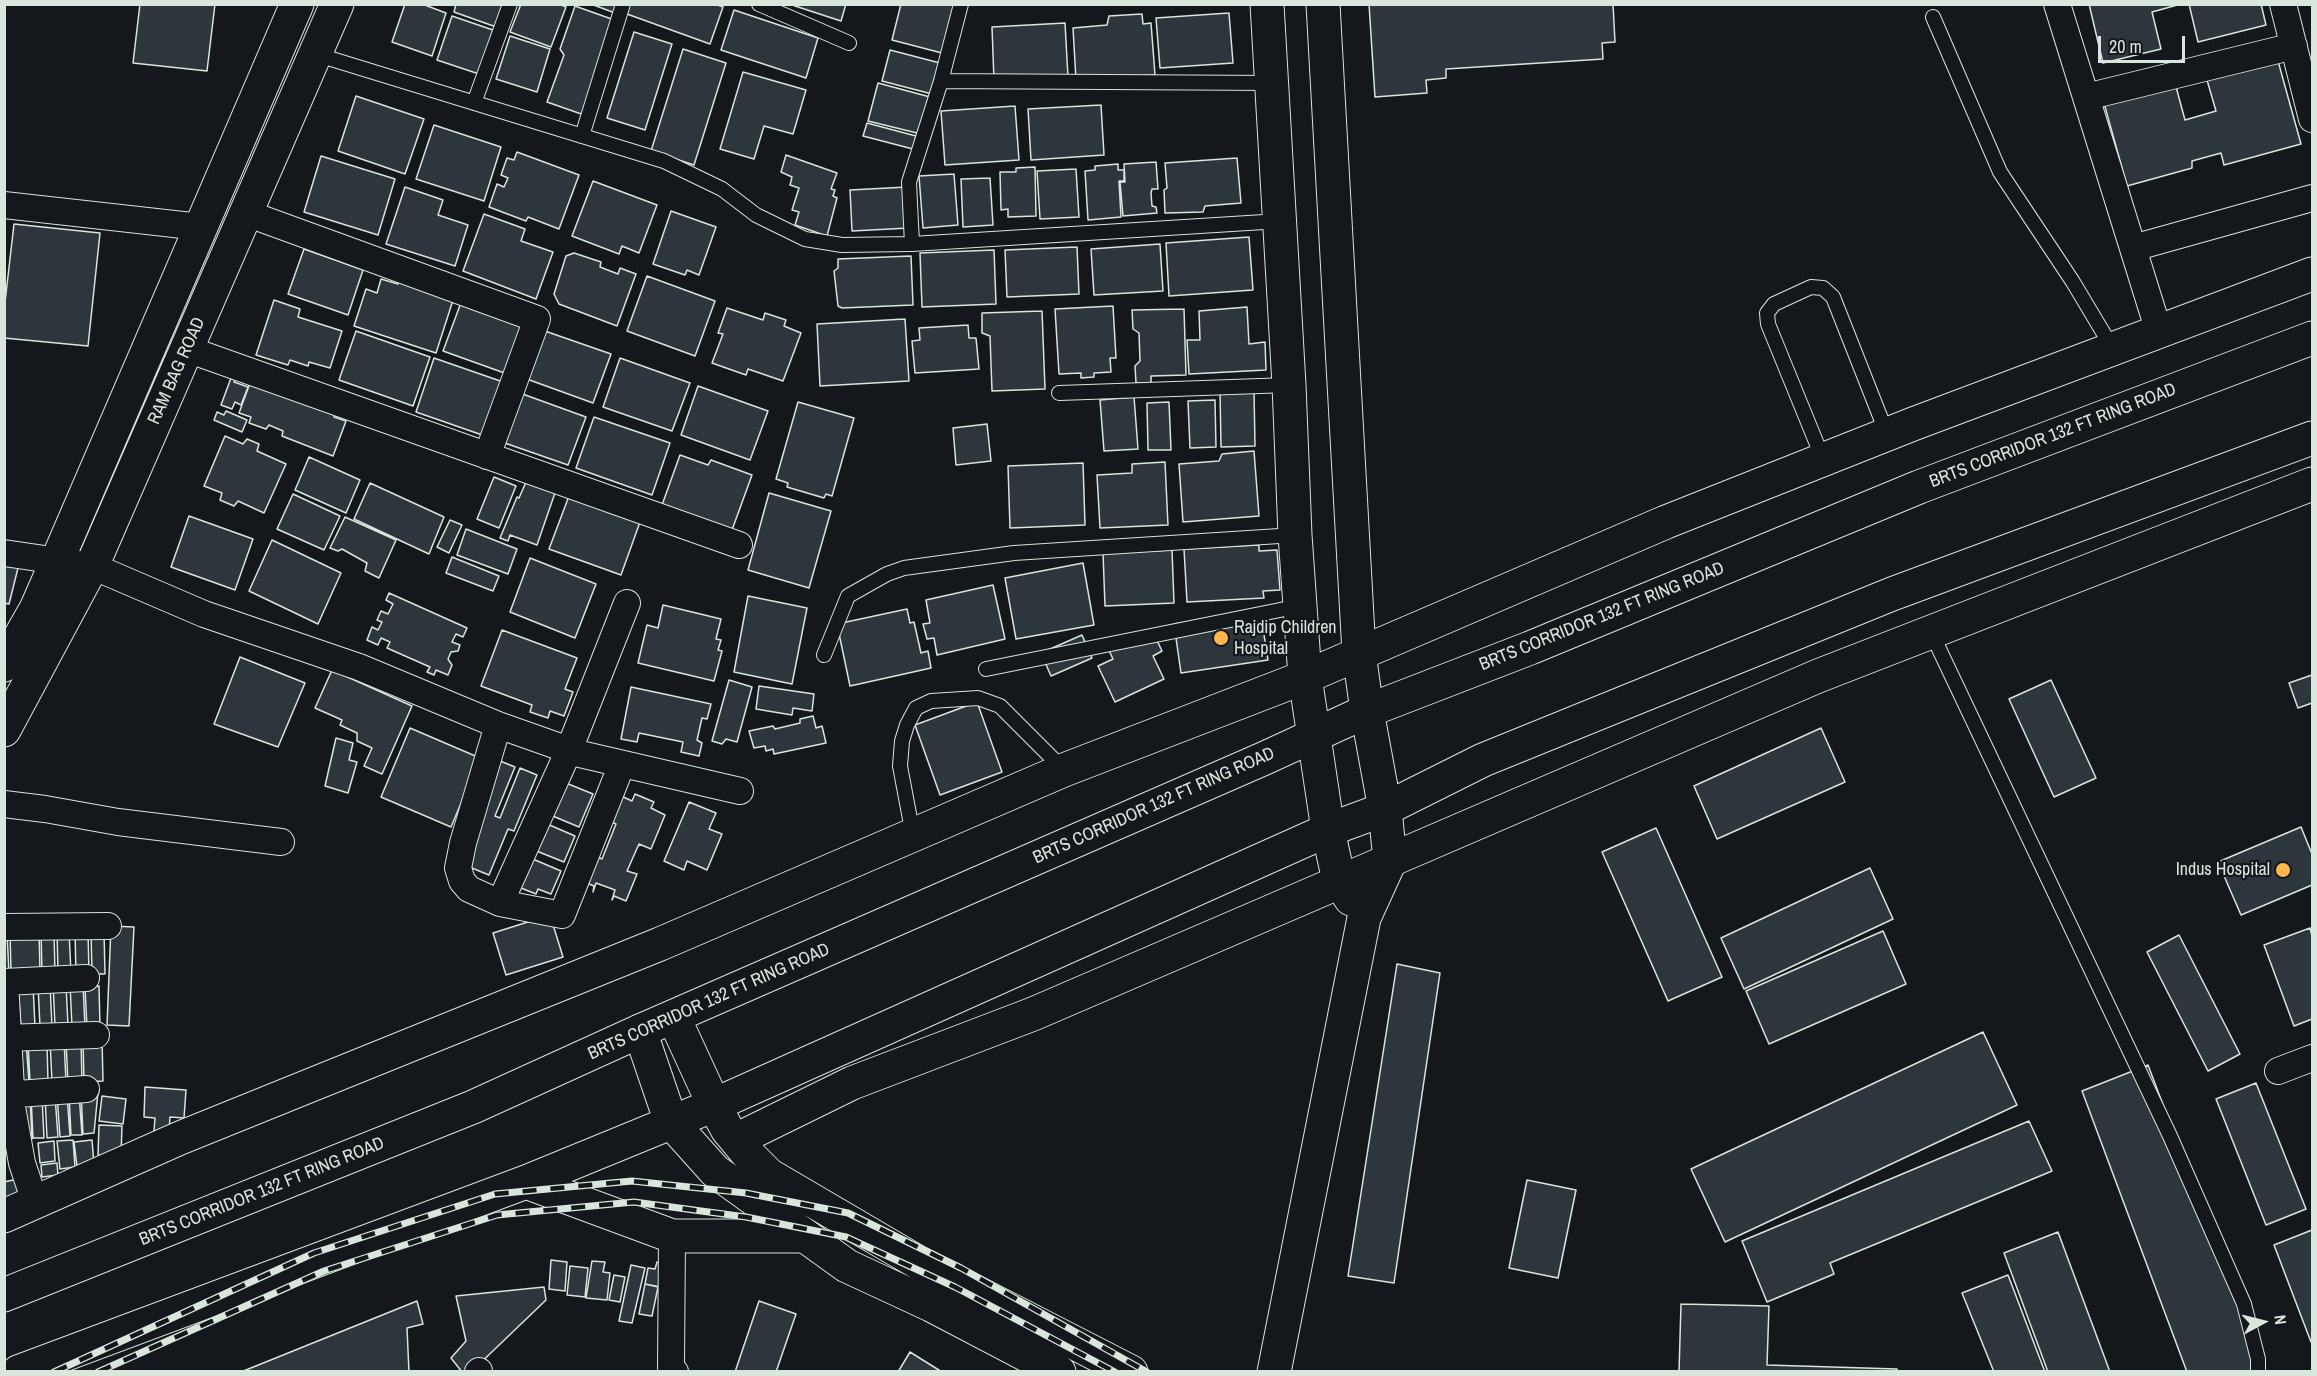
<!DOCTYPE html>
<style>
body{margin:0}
#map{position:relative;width:2317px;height:1376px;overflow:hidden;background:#14181c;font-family:"Archivo Narrow",sans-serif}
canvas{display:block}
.frame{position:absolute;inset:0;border:6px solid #d8e6dc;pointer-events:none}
.north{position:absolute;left:2233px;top:1292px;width:60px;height:60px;-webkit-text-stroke:4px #14181c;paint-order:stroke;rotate:83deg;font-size:16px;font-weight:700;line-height:24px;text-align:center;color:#d8e6dc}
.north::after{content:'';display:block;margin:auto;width:21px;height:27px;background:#d8e6dc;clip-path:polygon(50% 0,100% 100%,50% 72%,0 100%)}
.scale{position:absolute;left:2098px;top:36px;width:87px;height:27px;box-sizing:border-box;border:3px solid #d8e6dc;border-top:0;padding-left:8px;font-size:18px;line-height:21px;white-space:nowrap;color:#d8e6dc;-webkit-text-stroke:4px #14181c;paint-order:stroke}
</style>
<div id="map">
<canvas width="2317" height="1376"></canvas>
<div class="frame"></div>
<div class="north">N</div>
<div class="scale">20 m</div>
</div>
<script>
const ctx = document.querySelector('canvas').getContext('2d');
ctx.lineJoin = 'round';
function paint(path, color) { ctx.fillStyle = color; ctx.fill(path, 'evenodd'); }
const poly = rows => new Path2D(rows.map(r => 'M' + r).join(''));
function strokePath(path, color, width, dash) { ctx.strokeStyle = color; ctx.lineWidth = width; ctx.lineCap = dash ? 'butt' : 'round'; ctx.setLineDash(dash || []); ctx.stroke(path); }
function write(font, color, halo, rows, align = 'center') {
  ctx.font = font + ' "Archivo Narrow",sans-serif'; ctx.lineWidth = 4.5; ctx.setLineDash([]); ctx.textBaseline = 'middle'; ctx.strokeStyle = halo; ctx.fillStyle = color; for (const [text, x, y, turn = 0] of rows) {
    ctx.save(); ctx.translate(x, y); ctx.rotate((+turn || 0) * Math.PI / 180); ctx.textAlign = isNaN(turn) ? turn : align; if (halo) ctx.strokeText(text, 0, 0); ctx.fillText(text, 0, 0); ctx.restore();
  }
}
const building = poly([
 [140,4,215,4,207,71,133,63,140,4],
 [405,4,422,4,446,13,432,56,392,42,405,4],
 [456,4,507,4,499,28,454,12,456,4],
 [521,4,559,4,566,7,551,47,510,32,521,4],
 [591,4,618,4,615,13,591,4],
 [630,4,715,4,723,7,710,44,627,14,630,4],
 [789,4,846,4,841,21,789,4],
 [901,4,954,4,942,53,892,40,901,4],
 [1369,4,1613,4,1615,42,1602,43,1603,59,1446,69,1446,78,1426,80,1427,93,1375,97,1369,4],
 [2089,4,2181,4,2152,12,2161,49,2103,63,2089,4],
 [2189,4,2261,4,2266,25,2198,42,2189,4],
 [575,6,620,22,587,116,547,102,564,55,560,49,575,6],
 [734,10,818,38,806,78,721,50,734,10],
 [1229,13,1233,63,1160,68,1156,18,1229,13],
 [1142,14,1143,24,1151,23,1155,75,1076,80,1073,28,1107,25,1109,16,1142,14],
 [452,16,493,30,479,74,437,60,452,16],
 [1065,23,1068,77,994,81,992,27,1065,23],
 [634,32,672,44,645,130,607,118,634,32],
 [510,36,550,49,537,92,496,79,510,36],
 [683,49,726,63,694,165,651,151,683,49],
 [890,50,940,63,932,94,882,81,890,50],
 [2278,61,2301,144,2224,165,2221,153,2192,161,2192,168,2127,186,2104,103,2175,83,2185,120,2216,111,2207,80,2278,61],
 [743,72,806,90,793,134,764,126,754,159,720,149,743,72],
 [878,83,930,97,921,134,868,121,878,83],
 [356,96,424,119,405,174,338,151,356,96],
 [1101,105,1104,155,1031,160,1028,109,1101,105],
 [1015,106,1019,160,945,165,941,111,1015,106],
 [867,123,916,136,913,149,863,136,867,123],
 [434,125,501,147,484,201,416,179,434,125],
 [517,152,579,175,559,229,528,217,526,221,489,207,497,184,504,187,508,178,501,175,507,158,514,160,517,152],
 [786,155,837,173,831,189,835,190,833,196,837,198,827,236,795,225,799,212,792,210,799,188,790,185,792,177,781,172,786,155],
 [321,156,395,179,378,235,304,212,321,156],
 [1237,158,1241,203,1205,206,1203,212,1165,213,1164,190,1167,188,1165,163,1237,158],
 [1156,162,1158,189,1152,189,1151,193,1152,206,1156,207,1157,213,1123,216,1120,182,1125,182,1124,164,1156,162],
 [1118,164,1118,170,1124,170,1124,181,1119,181,1121,217,1088,220,1085,171,1095,170,1095,166,1118,164],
 [1035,167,1036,216,1008,217,1008,209,1001,210,1000,172,1016,172,1016,168,1035,167],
 [1076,169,1079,217,1040,219,1037,171,1076,169],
 [954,174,958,225,923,228,919,176,954,174],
 [990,178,993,225,963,227,961,179,990,178],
 [593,181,657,205,639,253,622,246,619,254,572,236,593,181],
 [405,187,443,200,438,215,468,225,455,266,386,244,405,187],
 [907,187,909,228,852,231,850,190,907,187],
 [671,211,716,227,699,275,687,270,685,275,653,264,671,211],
 [484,214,525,229,521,241,553,252,536,299,463,271,484,214],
 [14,224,100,233,88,346,4,338,4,311,14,224],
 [1249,237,1253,290,1169,296,1166,243,1249,237],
 [1160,244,1163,291,1094,295,1091,249,1160,244],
 [1077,247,1079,294,1007,297,1005,250,1077,247],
 [304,249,363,270,348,315,288,294,304,249],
 [994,250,996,304,922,307,920,253,994,250],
 [574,253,601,262,600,267,618,274,620,268,636,274,617,326,559,304,554,294,566,256,574,253],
 [911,256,913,305,842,308,838,306,834,271,838,268,838,259,911,256],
 [647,276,715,301,695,356,627,331,647,276],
 [381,279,398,284,400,279,454,297,436,353,354,326,366,289,377,293,381,279],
 [274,300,300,309,298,317,342,331,330,368,309,362,308,366,290,360,288,365,256,355,274,300],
 [462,300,528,324,510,375,443,351,462,300],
 [1113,306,1116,358,1110,358,1111,372,1094,373,1094,377,1081,378,1081,373,1059,374,1055,309,1113,306],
 [1247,307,1249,344,1265,342,1266,370,1189,374,1187,340,1200,340,1199,311,1247,307],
 [727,308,763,320,765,313,786,320,784,326,801,333,783,381,748,369,746,375,712,363,723,334,718,333,727,308],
 [1184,309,1186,375,1151,376,1151,383,1136,383,1135,366,1140,361,1139,333,1133,329,1132,310,1184,309],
 [1042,311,1045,389,992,391,990,336,982,333,982,313,1042,311],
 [905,319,909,381,820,386,817,324,905,319],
 [968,325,969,338,976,338,979,369,915,373,912,341,920,340,919,328,968,325],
 [542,330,611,354,593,403,524,378,542,330],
 [356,331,430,357,413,406,339,380,356,331],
 [434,358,506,383,488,437,416,412,434,358],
 [620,358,690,383,672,431,603,407,620,358],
 [231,378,235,380,234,382,248,387,241,405,235,402,232,409,221,405,231,378],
 [250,383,336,410,334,417,346,421,333,456,282,436,283,431,269,425,266,429,249,423,251,417,239,413,250,383],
 [698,386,768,411,750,460,681,435,698,386],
 [1220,391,1254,391,1255,446,1221,447,1220,391],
 [517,392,586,417,568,465,499,441,517,392],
 [1134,397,1138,449,1104,451,1100,400,1134,397],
 [1215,400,1216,447,1190,448,1188,401,1215,400],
 [798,402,854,418,832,496,826,494,824,498,787,487,788,483,776,479,798,402],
 [1169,402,1171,450,1148,450,1147,403,1169,402],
 [226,411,247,420,242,432,214,420,217,412,224,415,226,411],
 [594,417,670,443,652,495,576,468,594,417],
 [987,424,991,461,956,465,953,428,987,424],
 [225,436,243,444,247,439,259,444,257,451,286,464,264,513,238,501,234,506,220,500,222,493,204,486,225,436],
 [1254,451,1259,516,1183,522,1179,464,1219,461,1222,454,1254,451],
 [680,455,708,465,711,460,752,475,732,530,662,505,680,455],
 [309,457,360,480,346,513,295,490,309,457],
 [1165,462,1168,525,1100,528,1097,475,1132,473,1132,464,1165,462],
 [1083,463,1085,525,1010,528,1008,466,1083,463],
 [494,477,516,486,499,528,477,519,494,477],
 [526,482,556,490,537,545,510,535,508,541,500,538,517,497,519,498,526,482],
 [370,483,444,517,429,554,354,519,370,483],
 [769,493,831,511,809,588,748,570,769,493],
 [293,494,340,516,324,550,277,529,293,494],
 [569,496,640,522,621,575,549,549,569,496],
 [189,516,253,539,235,590,171,567,189,516],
 [345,517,396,540,379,578,365,571,367,563,342,549,338,551,330,548,345,517],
 [450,520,462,525,449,553,437,547,450,520],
 [466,529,517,549,508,574,457,555,466,529],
 [272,540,341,573,318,624,249,591,272,540],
 [1259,545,1259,551,1277,550,1280,590,1263,591,1264,598,1187,602,1184,549,1259,545],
 [1172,550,1174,603,1105,606,1103,553,1172,550],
 [452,557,499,576,493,591,446,573,452,557],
 [530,558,596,584,575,638,510,612,530,558],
 [4,560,19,564,9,604,4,603,4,560],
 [1083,563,1094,625,1016,639,1005,578,1083,563],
 [993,585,1005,639,937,655,934,638,927,639,923,624,930,623,926,600,993,585],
 [389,593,467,628,463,637,456,634,452,642,460,645,458,651,451,652,448,659,452,665,448,675,436,670,434,675,427,672,430,667,387,648,390,642,381,638,378,645,367,640,372,627,378,630,382,622,377,620,381,611,388,614,393,604,386,600,389,593],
 [748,596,807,608,792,684,734,672,748,596],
 [663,605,721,619,716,639,721,640,718,650,722,651,714,681,638,663,647,625,658,628,663,605],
 [907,609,910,623,914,622,921,653,928,651,931,668,850,686,837,624,907,609],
 [1260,610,1268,660,1181,673,1174,624,1260,610],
 [502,630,577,658,565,689,573,692,564,716,550,711,548,718,530,712,532,705,481,686,502,630],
 [1152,630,1162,651,1153,656,1164,679,1115,702,1098,666,1113,659,1105,642,1152,630],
 [1082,635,1092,658,1051,676,1041,653,1082,635],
 [240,657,305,683,278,747,214,724,240,657],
 [332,670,412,706,382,774,364,766,372,748,357,741,357,733,340,725,342,720,315,708,332,670],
 [2312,675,2312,703,2298,708,2289,683,2312,675],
 [729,680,752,687,737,742,726,739,722,744,712,741,729,680],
 [2051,680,2096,778,2054,797,2009,699,2051,680],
 [759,686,814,694,812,711,793,708,792,715,756,709,759,686],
 [631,687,711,704,707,719,702,718,697,740,702,743,699,756,681,752,683,742,639,733,637,742,621,739,631,687],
 [977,702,1002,772,940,795,915,725,977,702],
 [813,716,816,728,822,726,826,743,774,754,773,749,766,751,765,746,754,748,749,731,773,726,775,729,800,723,800,719,813,716],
 [410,728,480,758,451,827,381,797,410,728],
 [1821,728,1845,782,1717,839,1694,786,1821,728],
 [336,738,353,743,349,760,357,762,348,793,325,786,336,738],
 [500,761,515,767,495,816,500,818,520,768,537,775,514,831,508,829,489,875,462,864,500,761],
 [561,781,593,794,579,827,548,814,561,781],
 [617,794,632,801,635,794,654,802,651,808,665,815,651,849,639,844,627,871,637,874,626,901,614,896,612,900,615,890,596,883,593,892,594,886,582,881,593,855,602,859,616,824,607,820,617,794],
 [689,802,716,813,709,829,722,834,707,870,687,861,684,870,664,861,689,802],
 [545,823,575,836,564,862,534,850,545,823],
 [2301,827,2312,854,2312,885,2241,915,2218,862,2301,827],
 [1656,828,1722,977,1668,1001,1602,852,1656,828],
 [528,857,561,871,551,894,538,889,536,894,516,886,528,857],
 [1870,868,1893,919,1744,989,1721,938,1870,868],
 [550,915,563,957,506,975,493,933,550,915],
 [111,926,134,927,129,1026,107,1025,111,926],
 [2310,928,2312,936,2312,1019,2294,1026,2264,945,2310,928],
 [39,931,40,972,11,973,10,933,39,931],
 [69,931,71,973,58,973,57,932,69,931],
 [1883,931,1906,984,1769,1044,1746,991,1883,931],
 [4,932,7,932,9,974,4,974,4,932],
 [41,932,54,932,55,973,42,973,41,932],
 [75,932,88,932,89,973,76,974,75,932],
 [91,932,104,932,105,974,92,974,91,932],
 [2179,935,2240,1054,2208,1071,2147,952,2179,935],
 [1397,964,1440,973,1394,1283,1348,1276,1397,964],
 [50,984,52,1026,40,1027,38,985,50,984],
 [53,984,66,984,68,1025,55,1026,53,984],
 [18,985,33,985,35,1026,21,1027,18,985],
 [70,985,83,985,85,1026,72,1027,70,985],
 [99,986,100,1027,87,1028,85,987,99,986],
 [1983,1032,2017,1105,1725,1242,1691,1169,1983,1032],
 [64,1040,66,1082,52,1082,50,1041,64,1040],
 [81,1040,82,1083,68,1083,66,1041,81,1040],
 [83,1040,102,1040,103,1081,84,1082,83,1040],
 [15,1041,26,1041,29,1082,18,1083,15,1041],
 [28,1041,47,1041,48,1083,30,1083,28,1041],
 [2148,1065,2264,1372,2187,1372,2082,1091,2148,1065],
 [2256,1083,2306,1209,2266,1225,2216,1099,2256,1083],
 [145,1087,186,1090,184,1118,170,1117,169,1132,154,1131,155,1118,144,1117,145,1087],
 [81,1092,98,1092,94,1133,83,1134,81,1092],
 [79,1093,82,1135,71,1135,69,1094,79,1093],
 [57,1095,67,1095,70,1136,60,1137,57,1095],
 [42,1096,44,1138,33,1138,31,1097,42,1096],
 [45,1096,55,1096,58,1137,47,1138,45,1096],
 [102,1096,126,1099,123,1124,99,1121,102,1096],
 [30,1097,32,1139,21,1140,19,1098,30,1097],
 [2029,1121,2052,1171,1830,1263,1834,1274,1767,1302,1742,1241,2029,1121],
 [99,1125,122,1126,121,1156,98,1155,99,1125],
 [73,1140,75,1167,60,1169,57,1141,73,1140],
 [92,1140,94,1164,77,1166,74,1142,92,1140],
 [54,1141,55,1161,40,1163,38,1143,54,1141],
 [57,1163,58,1175,42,1177,41,1165,57,1163],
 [22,1178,28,1198,4,1207,4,1182,22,1178],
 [1527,1180,1576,1190,1558,1278,1509,1268,1527,1180],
 [2312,1230,2312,1342,2311,1342,2274,1245,2312,1230],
 [2058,1232,2110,1372,2048,1372,2004,1253,2058,1232],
 [551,1260,567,1262,565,1291,549,1289,551,1260],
 [592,1261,605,1262,603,1272,610,1273,607,1300,586,1298,592,1261],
 [657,1262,669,1264,666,1288,645,1284,648,1268,655,1269,657,1262],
 [631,1265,645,1268,632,1323,619,1321,631,1265],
 [570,1266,588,1268,585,1297,567,1295,570,1266],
 [614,1275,625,1277,620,1302,609,1300,614,1275],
 [2008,1275,2045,1372,1994,1372,1962,1293,2008,1275],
 [645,1284,658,1287,652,1316,639,1314,645,1284],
 [544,1287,546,1300,471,1372,462,1372,451,1358,466,1341,456,1296,544,1287],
 [417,1301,423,1324,407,1328,409,1372,241,1372,417,1301],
 [759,1301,796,1314,776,1372,735,1372,759,1301],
 [1681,1304,1769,1306,1767,1365,1897,1369,1897,1372,1679,1372,1681,1304],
 [910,1352,942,1372,898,1372,910,1352]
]);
paint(building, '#2c363c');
strokePath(building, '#d8e6dc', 1.5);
const service = poly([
 [759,4,849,43],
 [1933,17,2000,172,2073,282,2113,349],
 [315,54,664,161,722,189,756,215,805,239,842,245,912,244,1280,221],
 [941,81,1272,83],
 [474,103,510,4],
 [582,136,623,4],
 [912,244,909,182,941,81,961,4],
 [1059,393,1289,385],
 [1823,459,1768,324,1767,313,1774,304,1811,287,1823,288,1833,297,1887,434],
 [1931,632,2170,1136,2244,1304,2258,1359,2258,1372],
 [824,655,848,596,887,574,904,568,1014,553,1295,535],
 [986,669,1300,606],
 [913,835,900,766,902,741,907,725,916,708,931,701,978,698,1000,706,1064,770]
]);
const minor = poly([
 [2057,4,2159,332],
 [2283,4,2312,119],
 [2086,97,2294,46],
 [4,205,201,227],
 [246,213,537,319,487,456],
 [2133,248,2312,198],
 [187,349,739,545],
 [4,553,92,566,204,614,359,667,498,725,580,754,740,791],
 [498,725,463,843,458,868,462,881,469,889,500,903,562,915,622,764],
 [4,804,45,809,118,822,281,842],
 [500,903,569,750,627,603],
 [4,927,108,926],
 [4,982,86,978],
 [5,982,12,1107,22,1163,35,1202],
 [4,1038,96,1035],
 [2278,1071,2312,1058],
 [4,1095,86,1089],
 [672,1236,671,1368,675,1372],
 [478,1372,479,1371]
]);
const tertiary = poly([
 [1267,4,1289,385,1295,535,1305,677,1328,830,1339,881,1351,899],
 [4,665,36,609,57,561,297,4],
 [4,730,92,566,337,4],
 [674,1018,714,1105,727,1129,746,1152,769,1175,919,1263,1131,1372],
 [640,1031,671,1122,715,1171,847,1266,931,1305,1059,1372],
 [736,1140,852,1083,1033,1014,1818,676,2312,484],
 [4,1216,180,1138,660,944,1064,770,1305,677,1666,522,1913,424,2312,274],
 [1274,1372,1364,918,1390,861,1385,809,1367,711,1359,653,1323,4]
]);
const primary = poly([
 [526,1182,672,1236,804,1236],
 [4,1295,473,1107,640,1031,1265,758,1367,711,1530,648,1919,487,2312,338],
 [18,1372,526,1182,714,1105,1328,830,1385,809,1483,760,1892,594,2312,438]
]);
strokePath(service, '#d8e6dc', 16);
strokePath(minor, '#d8e6dc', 28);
strokePath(tertiary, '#d8e6dc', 35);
strokePath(primary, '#d8e6dc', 35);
strokePath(service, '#14181c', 14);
strokePath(minor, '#14181c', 26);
strokePath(tertiary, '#14181c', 33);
strokePath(primary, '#14181c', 33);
const rail = poly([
 [54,1372,314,1253,495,1194,632,1181,746,1193,848,1213,961,1268,1147,1372],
 [98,1372,324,1271,497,1215,634,1202,746,1217,846,1237,955,1287,1115,1372]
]);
strokePath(rail, '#d8e6dc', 7);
strokePath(rail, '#14181c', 4.5, [14]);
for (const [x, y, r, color] of [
 [1221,638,8,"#ffb74d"],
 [2283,870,8,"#ffb74d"]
]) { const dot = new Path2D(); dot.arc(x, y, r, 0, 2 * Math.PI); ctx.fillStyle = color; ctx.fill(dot); strokePath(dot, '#14181c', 2); }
write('18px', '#d8e6dc', '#14181c', [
 ["RAM BAG ROAD",177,371,-66],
 ["BRTS CORRIDOR 132 FT RING ROAD",2053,436,-21],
 ["BRTS CORRIDOR 132 FT RING ROAD",1602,617,-22],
 ["BRTS CORRIDOR 132 FT RING ROAD",1154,806,-24],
 ["BRTS CORRIDOR 132 FT RING ROAD",709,1002,-24],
 ["BRTS CORRIDOR 132 FT RING ROAD",262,1192,-22]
]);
write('18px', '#d8e6dc', '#14181c', [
 ["Rajdip Children",1234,628],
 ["Hospital",1234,649],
 ["Indus Hospital",2270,870,"right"]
], 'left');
</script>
